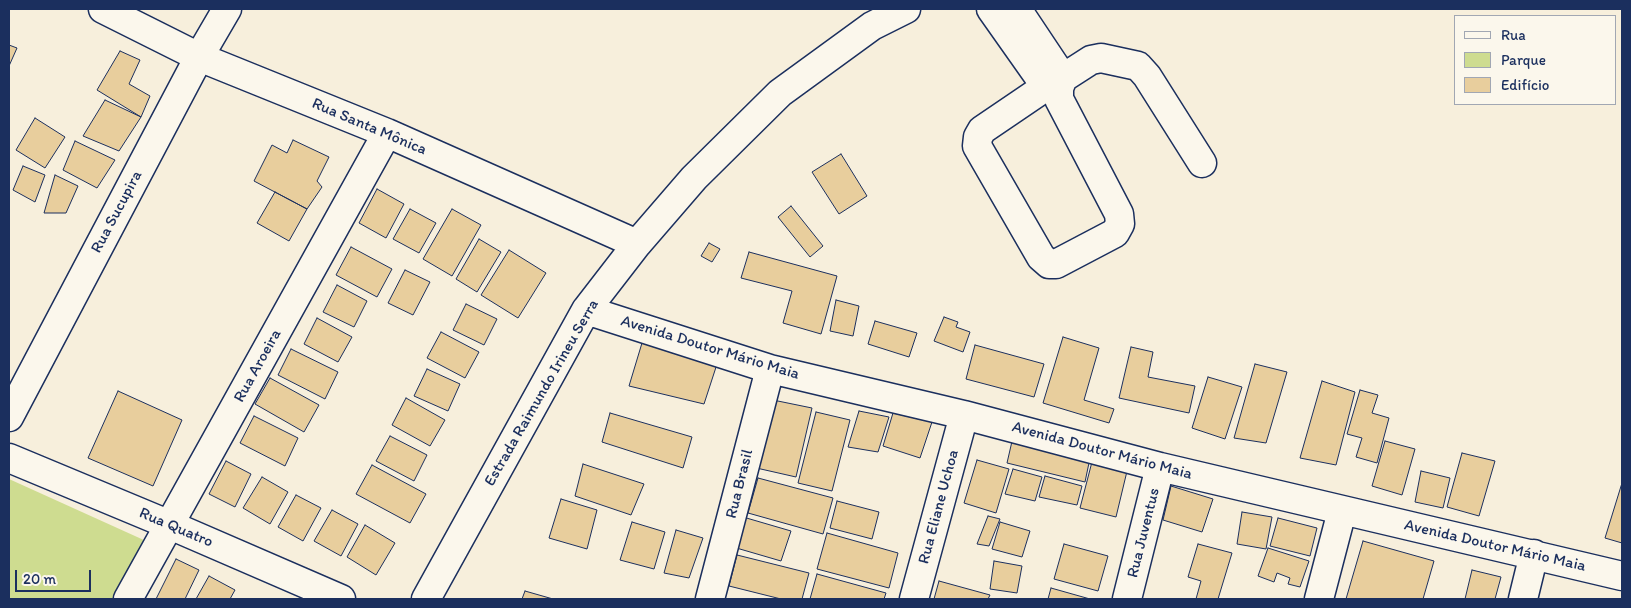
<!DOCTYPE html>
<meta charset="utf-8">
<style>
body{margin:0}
#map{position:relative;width:1631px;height:608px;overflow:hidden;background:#f7efdc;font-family:Itim,sans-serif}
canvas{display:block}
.frame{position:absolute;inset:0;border:10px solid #1b2f5e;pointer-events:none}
.legend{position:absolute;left:1454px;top:15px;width:162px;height:90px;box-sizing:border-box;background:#fbf7ec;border:1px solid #a1a7b3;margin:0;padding:6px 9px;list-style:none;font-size:15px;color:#1b2f5e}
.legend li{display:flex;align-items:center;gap:10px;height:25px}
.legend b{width:25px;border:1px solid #a1a7b3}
.scale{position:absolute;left:15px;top:570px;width:76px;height:22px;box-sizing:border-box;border:2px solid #1b2f5e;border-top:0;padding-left:6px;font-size:15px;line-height:18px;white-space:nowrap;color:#1b2f5e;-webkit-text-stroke:4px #fbf7ec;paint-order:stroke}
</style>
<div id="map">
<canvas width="1631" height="608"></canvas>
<div class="frame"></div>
<ul class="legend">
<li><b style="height:6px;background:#fbf7ec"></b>Rua</li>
<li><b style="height:14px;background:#cedc90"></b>Parque</li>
<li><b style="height:14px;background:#e8ce9d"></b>Edifício</li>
</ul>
<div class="scale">20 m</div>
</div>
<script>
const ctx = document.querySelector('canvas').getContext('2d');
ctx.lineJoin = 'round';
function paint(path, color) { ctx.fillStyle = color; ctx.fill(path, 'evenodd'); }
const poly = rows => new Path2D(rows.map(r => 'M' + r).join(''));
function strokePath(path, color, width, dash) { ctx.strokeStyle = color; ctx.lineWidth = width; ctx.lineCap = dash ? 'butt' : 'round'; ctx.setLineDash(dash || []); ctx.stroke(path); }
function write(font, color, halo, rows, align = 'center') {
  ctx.font = font + ' Itim,sans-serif'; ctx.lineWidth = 4; ctx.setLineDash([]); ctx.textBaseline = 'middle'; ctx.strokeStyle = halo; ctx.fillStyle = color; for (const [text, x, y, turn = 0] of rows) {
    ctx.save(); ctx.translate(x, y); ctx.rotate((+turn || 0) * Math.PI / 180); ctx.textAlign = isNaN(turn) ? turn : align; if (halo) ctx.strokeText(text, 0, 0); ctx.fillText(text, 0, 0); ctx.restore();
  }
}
paint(poly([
 [9,479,146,541,113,599,9,599]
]), '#cedc90');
const building = poly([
 [9,45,17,48,9,66,9,45],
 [120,51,140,60,129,84,150,96,141,117,97,90,120,51],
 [105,100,141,117,119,151,83,136,105,100],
 [35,118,65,137,45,168,16,150,35,118],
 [293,140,329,157,317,181,322,187,307,209,254,181,272,145,287,153,293,140],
 [75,141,115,160,97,188,63,170,75,141],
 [841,154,867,196,839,214,812,172,841,154],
 [23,166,45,175,35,202,13,190,23,166],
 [55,175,78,186,66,213,44,213,55,175],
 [377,189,404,204,386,238,359,223,377,189],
 [275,192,307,209,289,241,257,223,275,192],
 [791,206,823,246,810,257,778,217,791,206],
 [410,209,436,223,419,253,393,239,410,209],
 [452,209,481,225,452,276,423,259,452,209],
 [479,239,501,252,477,292,456,279,479,239],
 [709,243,720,249,712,262,701,256,709,243],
 [351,247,392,269,377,297,336,275,351,247],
 [509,250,546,273,518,318,481,295,509,250],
 [749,252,837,276,821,334,783,323,792,291,741,278,749,252],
 [405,270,430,282,413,315,388,303,405,270],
 [337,285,367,301,354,327,323,312,337,285],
 [836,300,859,306,853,336,830,331,836,300],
 [466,304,497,319,484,345,453,330,466,304],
 [944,317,958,322,956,327,970,332,963,352,934,341,944,317],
 [317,318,352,337,338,362,304,344,317,318],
 [875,321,917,333,909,357,868,344,875,321],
 [441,332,479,352,465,378,427,358,441,332],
 [1063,337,1099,348,1084,400,1114,409,1109,423,1043,403,1063,337],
 [642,343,718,361,704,404,629,386,642,343],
 [975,345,1044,364,1034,397,966,379,975,345],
 [1131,347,1153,352,1148,377,1195,386,1189,413,1119,398,1131,347],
 [291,349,338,372,325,399,278,375,291,349],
 [1255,364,1287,372,1266,443,1234,438,1255,364],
 [427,369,460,384,448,411,414,396,427,369],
 [1208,377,1242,387,1225,439,1192,428,1208,377],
 [270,378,319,405,304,432,255,404,270,378],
 [1322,381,1355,392,1336,465,1300,458,1322,381],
 [1360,390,1378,395,1372,413,1389,418,1377,463,1356,457,1362,438,1347,434,1360,390],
 [118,391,182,420,153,486,88,458,118,391],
 [406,398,445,420,430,446,392,425,406,398],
 [768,399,812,408,796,477,752,467,768,399],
 [859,411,889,417,878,452,848,447,859,411],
 [816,412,850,420,832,491,798,483,816,412],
 [610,413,692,437,683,468,602,442,610,413],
 [893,413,932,422,920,458,883,446,893,413],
 [254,416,298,438,285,466,240,443,254,416],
 [390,436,427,455,414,481,376,461,390,436],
 [1013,437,1090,458,1085,482,1007,463,1013,437],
 [1385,441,1415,449,1402,495,1372,486,1385,441],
 [1462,453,1495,461,1479,516,1447,507,1462,453],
 [1093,458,1128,467,1116,517,1080,508,1093,458],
 [977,460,1009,469,996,513,964,503,977,460],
 [226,461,251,474,235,507,209,494,226,461],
 [583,464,644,484,631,515,575,496,583,464],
 [372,465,426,494,410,523,356,494,372,465],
 [1013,469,1042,477,1035,501,1005,494,1013,469],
 [1421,471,1450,478,1443,508,1415,502,1421,471],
 [1045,476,1082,486,1077,505,1039,497,1045,476],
 [262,477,288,492,270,524,243,508,262,477],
 [758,478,833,498,823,534,748,513,758,478],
 [1622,483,1622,543,1605,538,1622,483],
 [1171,486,1213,499,1202,532,1163,520,1171,486],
 [296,495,321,508,303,541,278,527,296,495],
 [561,499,597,510,587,549,549,538,561,499],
 [837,501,879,512,872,539,830,528,837,501],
 [332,510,358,524,341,556,314,541,332,510],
 [1242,512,1272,517,1266,549,1237,544,1242,512],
 [988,516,1000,519,989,546,977,544,988,516],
 [743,517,791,531,781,561,733,547,743,517],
 [1278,518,1317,528,1310,556,1270,546,1278,518],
 [632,522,665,532,654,569,620,560,632,522],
 [1000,522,1030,531,1022,557,992,549,1000,522],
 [365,525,395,543,376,575,347,557,365,525],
 [676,530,703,538,689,578,664,573,676,530],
 [827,533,898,553,889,588,817,569,827,533],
 [1363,541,1434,561,1423,599,1346,599,1363,541],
 [1064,544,1108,556,1098,591,1054,579,1064,544],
 [1198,544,1232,553,1218,599,1196,599,1201,581,1188,577,1198,544],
 [1268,548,1309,561,1300,587,1288,584,1290,578,1277,573,1274,582,1258,576,1268,548],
 [737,555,809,573,802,599,781,599,729,586,737,555],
 [176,559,199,570,185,599,156,599,176,559],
 [994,561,1022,566,1017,593,990,589,994,561],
 [1472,570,1501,577,1495,599,1465,599,1472,570],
 [817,574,886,593,884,599,810,599,817,574],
 [209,576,235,590,230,599,196,599,209,576],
 [939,581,990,595,988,599,934,599,939,581],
 [1051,588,1090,599,1048,599,1051,588],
 [525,591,553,599,522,599,525,591]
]);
paint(building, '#e8ce9d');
strokePath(building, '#1b2f5e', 1);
const minor = poly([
 [103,9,199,57,387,133,637,244],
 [991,9,1039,77,1042,85,1038,92,982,130,978,137,977,146,1041,257,1049,264,1056,264,1115,233,1120,224,1119,214,1059,99,1059,88,1063,78,1091,60,1101,58,1138,66,1147,76,1202,163],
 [1017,9,1063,78],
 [586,310,770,369,964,415,1160,467,1622,576],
 [9,417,199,57,227,9],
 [9,458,170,525,341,599],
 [128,599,387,133],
 [426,599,586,310,637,244,694,178,780,93,872,26,906,9],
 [710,599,770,369],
 [914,599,964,415],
 [1127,599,1160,467],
 [1319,599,1342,511],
 [1523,599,1534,554]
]);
strokePath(minor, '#1b2f5e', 31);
strokePath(minor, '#fbf7ec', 28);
write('16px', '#1b2f5e', '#fbf7ec', [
 ["Rua Santa Mônica",369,127,23],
 ["Rua Sucupira",117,212,-62],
 ["Avenida Doutor Mário Maia",710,348,17],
 ["Rua Aroeira",258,366,-61],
 ["Estrada Raimundo Irineu Serra",542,393,-60],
 ["Avenida Doutor Mário Maia",1102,451,15],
 ["Rua Brasil",740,484,-76],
 ["Rua Eliane Uchoa",939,507,-75],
 ["Rua Quatro",176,528,23],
 ["Rua Juventus",1144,533,-76],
 ["Avenida Doutor Mário Maia",1495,546,13]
]);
</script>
